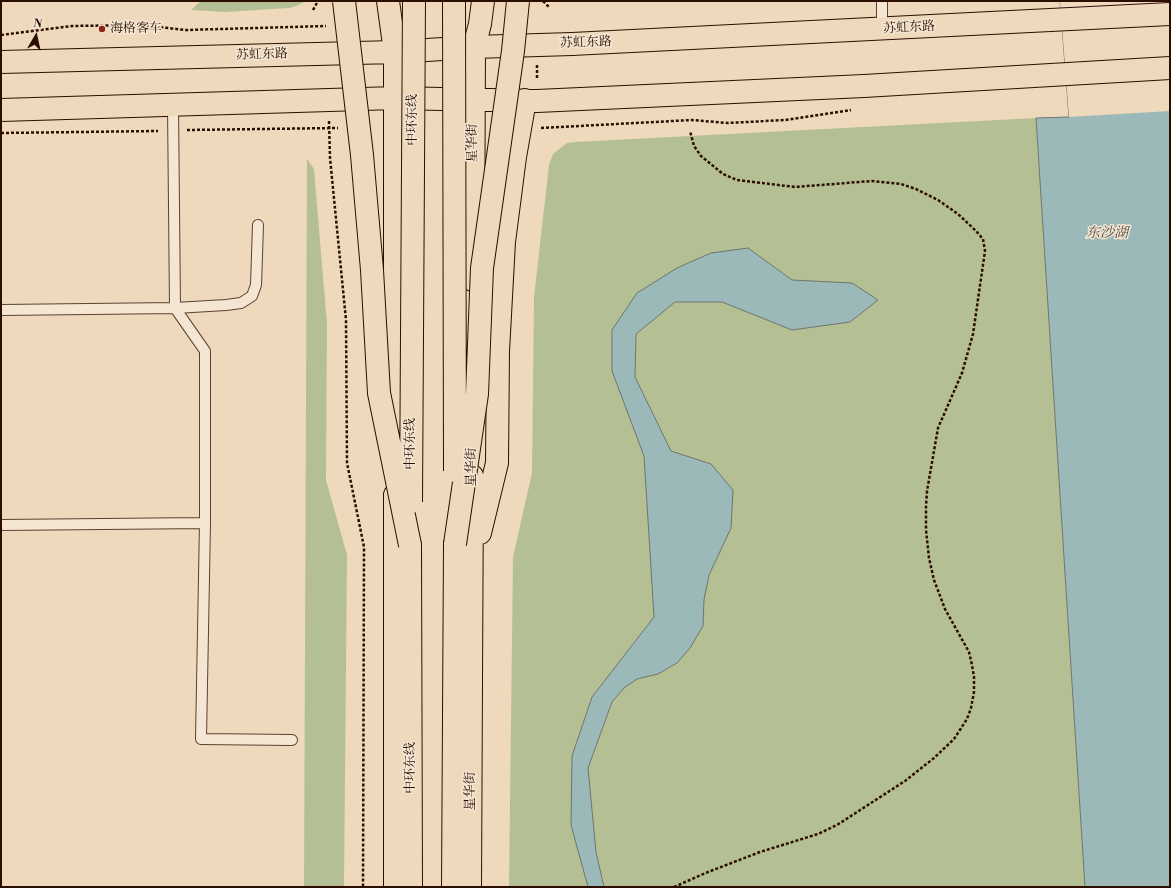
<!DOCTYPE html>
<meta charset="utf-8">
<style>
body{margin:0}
#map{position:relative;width:1171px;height:888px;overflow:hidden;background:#eed9bc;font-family:"Libre Bodoni",serif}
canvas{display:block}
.frame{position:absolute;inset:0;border:2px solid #2c0e00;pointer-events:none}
.north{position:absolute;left:16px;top:16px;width:40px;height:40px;-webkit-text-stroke:3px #f4e6d3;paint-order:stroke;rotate:9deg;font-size:11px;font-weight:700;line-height:16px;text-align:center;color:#2c0e00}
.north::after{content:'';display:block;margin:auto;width:14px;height:18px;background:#2c0e00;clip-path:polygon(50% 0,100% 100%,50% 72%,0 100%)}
</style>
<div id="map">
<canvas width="1171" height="888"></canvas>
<div class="frame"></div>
<div class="north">N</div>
</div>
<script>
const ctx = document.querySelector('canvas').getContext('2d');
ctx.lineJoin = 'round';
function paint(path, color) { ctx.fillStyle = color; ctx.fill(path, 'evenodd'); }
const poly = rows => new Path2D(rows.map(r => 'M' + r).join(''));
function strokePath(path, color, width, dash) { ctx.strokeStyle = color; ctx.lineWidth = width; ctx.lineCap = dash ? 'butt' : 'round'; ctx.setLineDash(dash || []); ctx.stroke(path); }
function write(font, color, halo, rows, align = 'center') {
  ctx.font = font + ' "Libre Bodoni","Noto Serif SC",serif'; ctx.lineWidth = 3; ctx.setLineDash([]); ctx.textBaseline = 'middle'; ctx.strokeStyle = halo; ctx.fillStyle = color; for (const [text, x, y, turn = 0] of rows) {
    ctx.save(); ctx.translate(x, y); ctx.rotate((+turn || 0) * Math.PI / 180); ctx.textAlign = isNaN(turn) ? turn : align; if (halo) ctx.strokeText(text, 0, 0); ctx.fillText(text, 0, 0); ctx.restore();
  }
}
paint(poly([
 [201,1,306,1,299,5,289,8,225,12,191,10],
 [1036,118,1085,887,509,887,513,557,532,473,534,297,549,165,553,154,567,143,575,142],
 [307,159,314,169,327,324,326,480,347,555,344,887,304,887]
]), '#b4c094');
const water = poly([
 [1060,1,1170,1,1170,887,1085,887,1036,118,1069,117,1060,1],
 [748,248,792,280,852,283,878,300,850,322,792,330,722,302,675,302,636,334,635,377,671,451,711,464,733,490,731,528,709,575,704,600,703,626,690,648,677,663,658,674,637,679,624,688,612,702,588,768,596,852,604,887,588,887,571,825,572,756,592,697,654,617,644,456,612,371,612,330,637,293,677,268,711,253,748,248]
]);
paint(water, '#9bb9b8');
strokePath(water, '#6f756e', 1);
paint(poly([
 [1060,1,1170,1,1170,111,1069,117]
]), '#eed9bc');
const lane = poly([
 [882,29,882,1],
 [173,105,175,308,205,351,205,523,201,739,292,740],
 [1,310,175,308,226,305,241,303,252,296,256,285,258,225],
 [1,525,205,523]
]);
const primary = poly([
 [1,62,395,52,474,47,572,44,1170,14],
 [1,110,395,98,537,101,864,86,1170,68],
 [473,280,474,47],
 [395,445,395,52],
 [395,495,395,887],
 [480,533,497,463,498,351,504,242,515,157,525,100],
 [470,887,472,476]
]);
const highway = poly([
 [388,1,395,52],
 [474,47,480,24,483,1],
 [410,545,411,887],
 [453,887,455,544]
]);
strokePath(lane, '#5c412f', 12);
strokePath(primary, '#2c0e00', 24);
strokePath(highway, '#2c0e00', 24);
strokePath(poly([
 [543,1,549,7],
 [313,10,318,1],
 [1,35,72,26,139,25,186,30,326,26],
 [537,65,537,80],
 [329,121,330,158,346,320,347,463,364,547,363,887],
 [541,128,692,120,728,123,785,120,851,110],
 [187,130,338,128],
 [1,133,158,131],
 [674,887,708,872,760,852,818,834,837,825,905,781,934,758,954,739,967,719,971,708,974,692,974,677,972,665,969,652,945,609,934,580,929,558,926,530,926,506,927,491,938,428,962,373,973,334,985,251,983,239,976,231,958,214,938,200,916,189,901,184,872,181,795,187,737,180,723,174,701,156,694,146,690,131]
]), '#2c0e00', 2.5, [3, 2]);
strokePath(lane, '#f4e6d3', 10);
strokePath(primary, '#eed9bc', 22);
strokePath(highway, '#eed9bc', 22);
const highwayBridge = poly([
 [344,1,362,155,372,270,379,393,410,545],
 [454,1,455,471],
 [411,502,414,1],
 [455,544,477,394,482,268,513,51,518,1]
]);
strokePath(highwayBridge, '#2c0e00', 24, []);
strokePath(highwayBridge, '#eed9bc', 22);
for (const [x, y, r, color] of [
 [102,29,4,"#8f2418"]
]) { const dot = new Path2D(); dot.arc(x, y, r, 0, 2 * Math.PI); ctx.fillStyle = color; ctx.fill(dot); strokePath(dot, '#f4e6d3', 1.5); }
write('13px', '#2c0e00', '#f4e6d3', [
 ["苏虹东路",909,28,-3],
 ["苏虹东路",586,43,-2],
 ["苏虹东路",262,55,-2],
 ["中环东线",413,120,-90],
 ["星华街",473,143,-91],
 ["中环东线",411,444,-90],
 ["星华街",472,467,-90],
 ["中环东线",411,768,-90],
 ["星华街",471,791,-90]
]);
write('13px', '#2c0e00', '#f4e6d3', [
 ["海格客车",110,29]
], 'left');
write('italic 14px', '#534a40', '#f4e6d3', [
 ["东沙湖",1107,234]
]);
</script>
